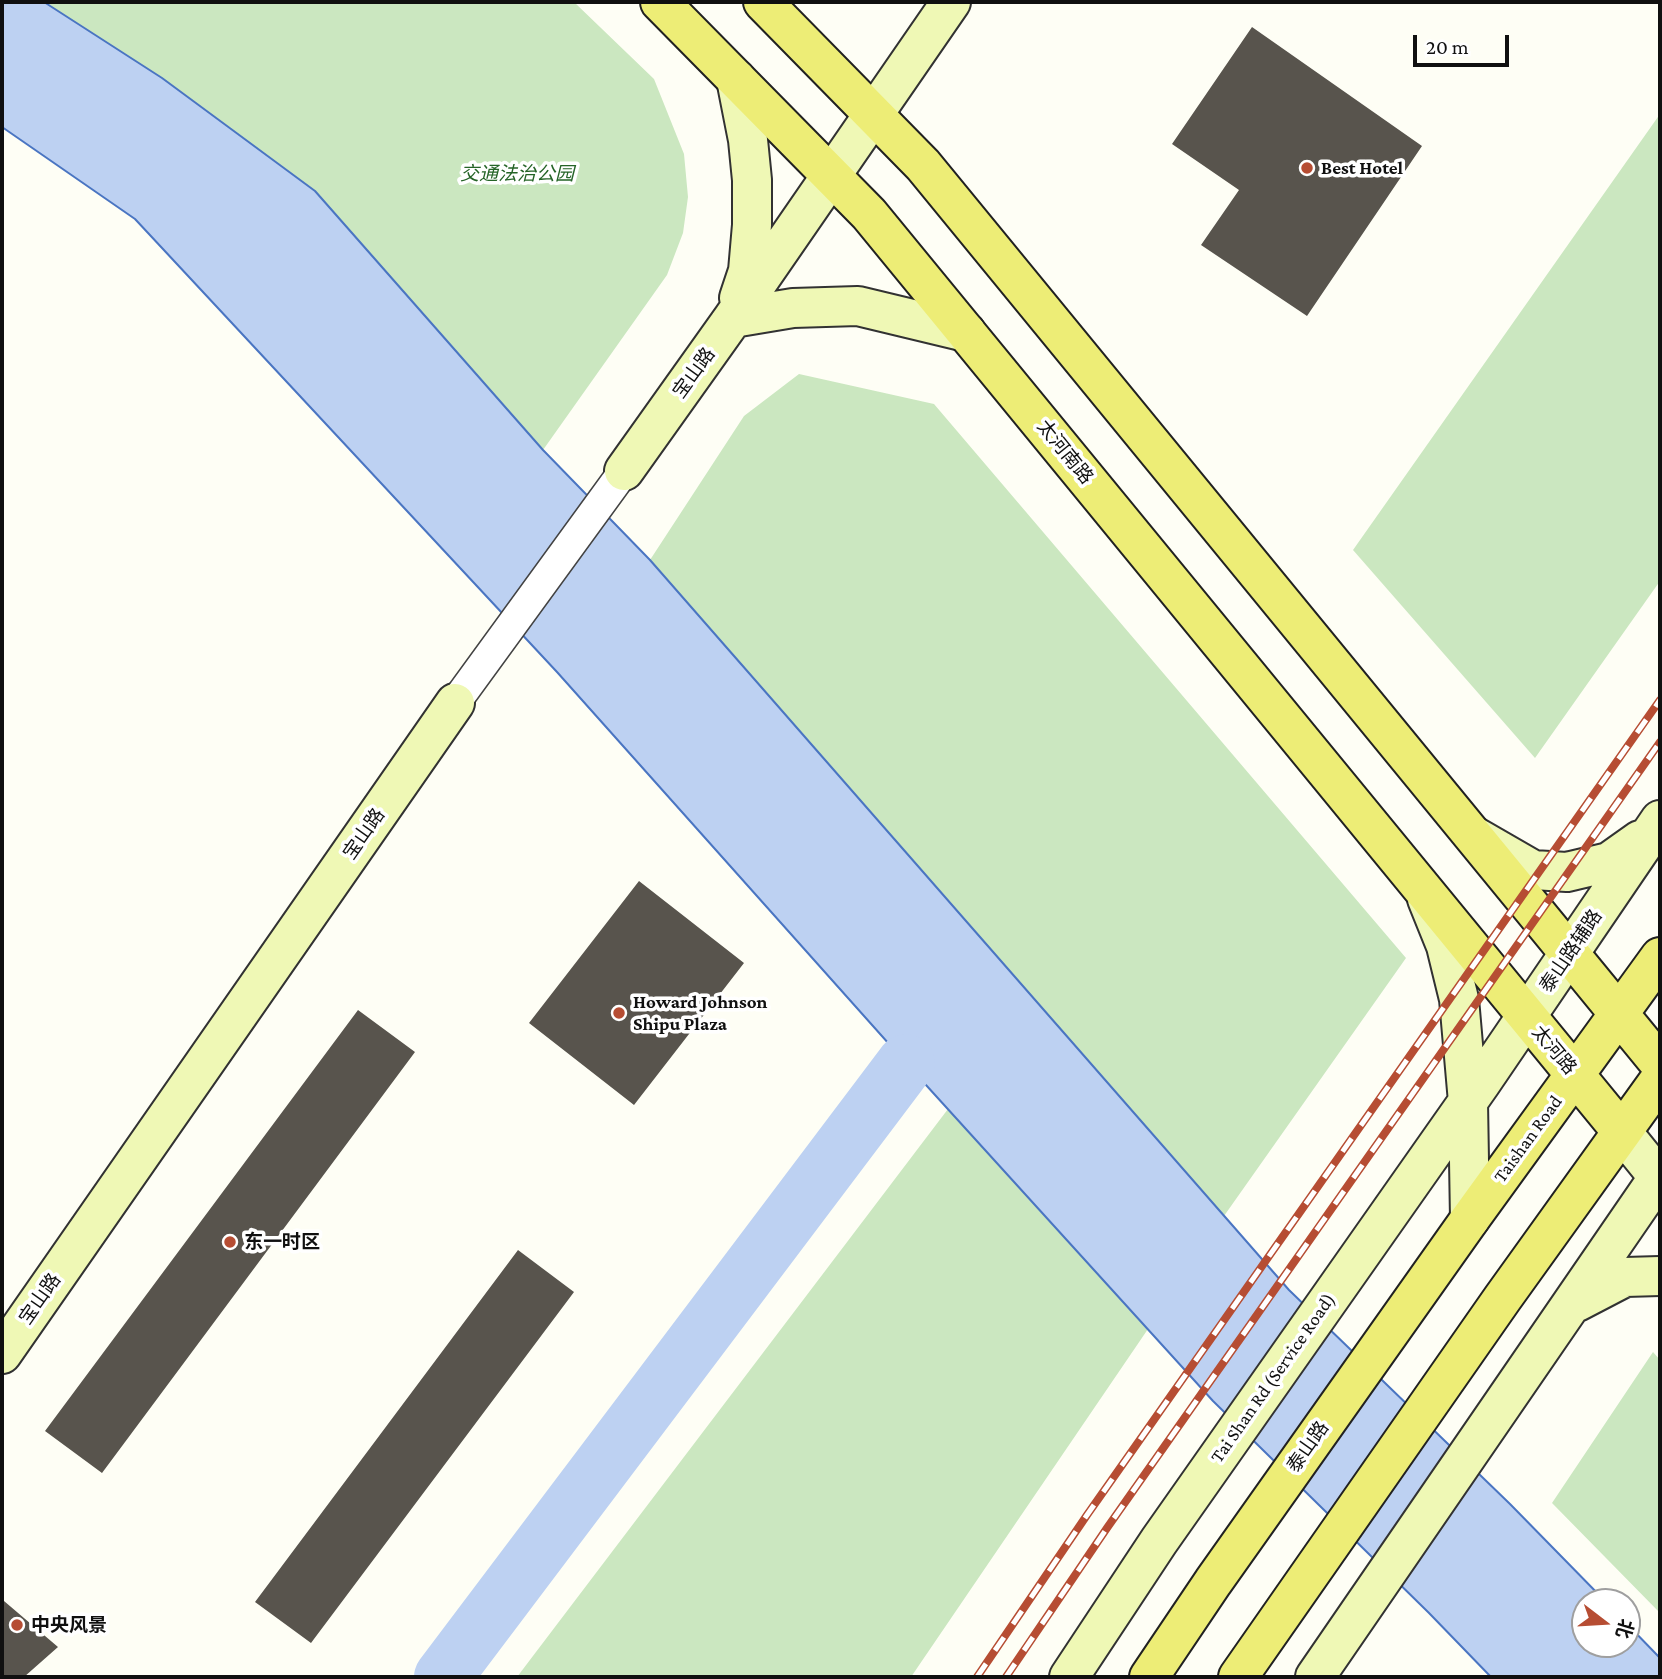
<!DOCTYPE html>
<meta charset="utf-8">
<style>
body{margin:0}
#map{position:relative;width:1662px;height:1679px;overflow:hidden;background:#fefef5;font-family:"Crimson Pro","Noto Sans SC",serif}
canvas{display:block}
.frame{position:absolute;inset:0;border:4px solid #101010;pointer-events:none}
.north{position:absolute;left:1571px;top:1588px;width:70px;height:70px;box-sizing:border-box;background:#fff;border:2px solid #9f9f9f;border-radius:50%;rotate:107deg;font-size:19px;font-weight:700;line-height:28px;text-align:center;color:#101010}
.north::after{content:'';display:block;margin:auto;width:24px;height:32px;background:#b64d33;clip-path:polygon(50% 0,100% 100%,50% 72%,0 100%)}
.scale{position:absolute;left:1413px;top:35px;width:96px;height:32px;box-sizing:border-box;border:4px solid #101010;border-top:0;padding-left:9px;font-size:21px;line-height:24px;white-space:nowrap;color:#101010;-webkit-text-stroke:5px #fff;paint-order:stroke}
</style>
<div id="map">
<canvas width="1662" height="1679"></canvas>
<div class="frame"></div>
<div class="north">北</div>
<div class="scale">20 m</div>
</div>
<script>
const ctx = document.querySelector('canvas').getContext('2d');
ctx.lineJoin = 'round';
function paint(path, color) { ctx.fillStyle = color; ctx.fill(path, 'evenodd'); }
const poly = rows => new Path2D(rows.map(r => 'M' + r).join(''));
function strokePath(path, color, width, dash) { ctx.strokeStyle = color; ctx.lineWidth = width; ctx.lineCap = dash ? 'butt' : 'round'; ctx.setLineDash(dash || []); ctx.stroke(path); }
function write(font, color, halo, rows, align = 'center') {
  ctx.font = font + ' "Crimson Pro","Noto Sans SC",serif'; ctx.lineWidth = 7; ctx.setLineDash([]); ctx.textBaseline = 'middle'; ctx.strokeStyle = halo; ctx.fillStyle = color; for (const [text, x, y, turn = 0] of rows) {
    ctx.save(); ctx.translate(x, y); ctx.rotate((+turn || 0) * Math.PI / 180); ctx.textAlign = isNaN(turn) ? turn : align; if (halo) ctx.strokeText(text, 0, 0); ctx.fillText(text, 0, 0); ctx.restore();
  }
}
paint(poly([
 [44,2,574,2,654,79,684,154,688,197,683,233,667,275,543,450,315,191,162,78],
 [1660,114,1660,581,1535,758,1353,550],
 [799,374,934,404,1406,958,1224,1216,650,560,744,416],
 [948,1109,1148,1329,911,1677,517,1677],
 [1653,1352,1660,1360,1660,1613,1552,1503]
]), '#cbe7c0');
const water = poly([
 [2,2,44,2,162,78,315,191,543,450,650,560,1289,1290,1510,1504,1606,1602,1585,1602,1585,1644,1627,1644,1627,1624,1660,1658,1660,1677,1491,1677,1429,1613,1213,1401,906,1063,557,672,135,219,2,127,2,2]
]);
paint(water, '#bdd1f2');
strokePath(water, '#4a75c2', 2);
strokePath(poly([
 [443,1677,906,1063]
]), '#bdd1f2', 58);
paint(poly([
 [1252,27,1422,146,1307,316,1201,245,1239,190,1172,144],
 [639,881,744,963,634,1105,529,1023],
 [358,1010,415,1052,102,1473,45,1431],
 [518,1250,574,1292,311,1643,255,1602],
 [4,1601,58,1647,24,1677,2,1677,2,1602]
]), '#58544d');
const street = poly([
 [455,703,624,471]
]);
const secondary = poly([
 [736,79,748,140,752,180,752,225,748,271,739,298],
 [733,318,793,308,858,306,966,332],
 [624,471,733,318,951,2],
 [1474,836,1533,870,1567,872,1609,862,1640,840],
 [1427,899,1446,946,1459,999,1468,1102,1470,1219],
 [1622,1132,1660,1179],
 [1577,1302,1625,1277,1660,1276],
 [2,1354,455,703],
 [1069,1677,1159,1541,1481,1083,1660,820],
 [1315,1677,1660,1175]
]);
const primary = poly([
 [660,2,869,214,1622,1132],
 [763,2,923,165,1660,1064],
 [1149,1677,1213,1582,1470,1219,1660,957],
 [1238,1677,1502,1299,1660,1079]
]);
strokePath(street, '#434343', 33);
strokePath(secondary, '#323232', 42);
strokePath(primary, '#212121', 42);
strokePath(street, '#fff', 30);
strokePath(secondary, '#eff8b5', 38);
strokePath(primary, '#eded76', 38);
const rail = poly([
 [977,1677,1087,1515,1660,700],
 [1006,1677,1107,1528,1660,742]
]);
strokePath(rail, '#b64d33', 8);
strokePath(rail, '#fff', 5, [16]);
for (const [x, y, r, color] of [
 [1307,168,7,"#b64d33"],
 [619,1013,7,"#b64d33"],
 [230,1242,7,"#b64d33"],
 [17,1625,7,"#b64d33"]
]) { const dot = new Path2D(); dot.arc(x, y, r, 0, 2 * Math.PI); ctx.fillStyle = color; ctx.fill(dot); strokePath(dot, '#fff', 2.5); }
write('bold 19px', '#101010', '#fff', [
 ["Best Hotel",1321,168],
 ["Howard Johnson",633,1002],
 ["Shipu Plaza",633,1024],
 ["东一时区",244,1242],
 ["中央风景",31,1625]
], 'left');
write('italic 19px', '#256427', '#fff', [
 ["交通法治公园",517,174]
]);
write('19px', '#101010', '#fff', [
 ["宝山路",694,373,-54],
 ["太河南路",1065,452,51],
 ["宝山路",364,834,-55],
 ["泰山路辅路",1571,951,-56],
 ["太河路",1554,1050,50],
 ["Taishan Road",1528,1139,-54],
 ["宝山路",40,1299,-55],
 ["Tai Shan Rd (Service Road)",1273,1378,-55],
 ["泰山路",1308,1447,-55]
]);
</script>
